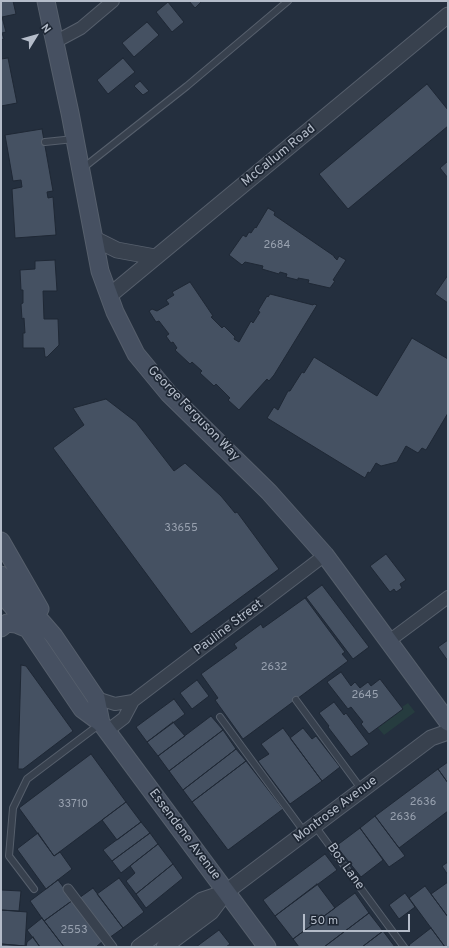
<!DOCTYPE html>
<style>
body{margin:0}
#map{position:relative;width:449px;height:948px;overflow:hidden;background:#242f3e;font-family:Overpass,sans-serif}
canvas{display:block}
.frame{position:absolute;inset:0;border:2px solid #b4bcc9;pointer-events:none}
.north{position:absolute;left:16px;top:16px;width:40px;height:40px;-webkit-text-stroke:3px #1d2633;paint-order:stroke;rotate:53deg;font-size:11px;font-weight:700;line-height:16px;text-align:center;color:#b4bcc9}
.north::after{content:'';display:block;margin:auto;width:14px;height:18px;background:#b4bcc9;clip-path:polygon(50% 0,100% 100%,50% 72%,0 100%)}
.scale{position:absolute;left:303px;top:914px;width:107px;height:18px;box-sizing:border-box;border:2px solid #b4bcc9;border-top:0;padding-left:5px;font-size:12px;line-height:14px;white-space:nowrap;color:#b4bcc9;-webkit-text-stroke:3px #1d2633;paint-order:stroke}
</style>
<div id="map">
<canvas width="449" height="948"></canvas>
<div class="frame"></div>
<div class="north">N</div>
<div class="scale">50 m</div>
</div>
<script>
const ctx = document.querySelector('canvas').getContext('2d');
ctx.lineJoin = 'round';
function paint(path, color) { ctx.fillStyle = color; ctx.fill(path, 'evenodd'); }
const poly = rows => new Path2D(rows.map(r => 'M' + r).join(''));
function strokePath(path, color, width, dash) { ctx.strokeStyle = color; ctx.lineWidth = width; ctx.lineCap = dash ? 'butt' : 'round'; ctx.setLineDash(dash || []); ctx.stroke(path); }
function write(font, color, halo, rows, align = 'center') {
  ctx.font = font + ' Overpass,sans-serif'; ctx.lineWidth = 3.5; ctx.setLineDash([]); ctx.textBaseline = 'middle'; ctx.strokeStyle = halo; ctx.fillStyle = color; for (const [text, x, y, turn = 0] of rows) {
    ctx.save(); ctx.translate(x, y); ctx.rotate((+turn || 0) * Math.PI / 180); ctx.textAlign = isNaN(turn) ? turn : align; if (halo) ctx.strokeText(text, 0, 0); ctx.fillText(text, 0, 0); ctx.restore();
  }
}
paint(poly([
 [408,703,415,712,384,735,378,728,403,709,402,707]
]), '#263c3f');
const building = poly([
 [1,1,13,1,16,14,2,17,6,32,2,33,4,39,1,40,1,1],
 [189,1,202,1,195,8,189,1],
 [168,2,184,22,172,32,156,12,168,2],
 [147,22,159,35,134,57,122,43,147,22],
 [8,58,17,103,1,106,1,59,8,58],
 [123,58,135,72,108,94,97,80,123,58],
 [140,81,149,91,143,95,134,86,140,81],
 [427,84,448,110,448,126,348,209,319,174,427,84],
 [42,129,53,191,47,192,48,198,53,197,56,235,15,238,12,189,22,187,21,180,13,181,5,135,42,129],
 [448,161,448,178,440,168,448,161],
 [268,208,275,212,274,215,334,256,334,257,337,260,339,256,346,260,333,280,335,281,330,288,308,283,309,280,298,278,298,280,286,277,287,274,280,272,279,274,262,269,263,266,245,262,242,265,229,255,243,235,246,237,249,232,251,233,255,227,256,228,268,208],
 [55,260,57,291,43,291,44,319,58,319,59,345,47,357,45,357,44,348,23,348,23,333,25,333,24,318,22,319,21,304,23,303,23,290,21,290,20,270,35,269,35,261,55,260],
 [448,275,448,303,435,294,448,275],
 [190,282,213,316,211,317,222,328,224,326,235,337,234,339,239,342,251,321,253,323,260,312,258,311,267,296,268,297,270,294,313,305,314,304,317,305,274,375,269,381,267,379,239,410,228,400,230,398,216,384,214,386,200,373,202,371,192,362,190,364,175,350,177,348,173,342,171,343,166,336,169,334,159,321,156,322,149,311,152,309,157,311,169,304,166,300,174,295,172,292,190,282],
 [412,338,448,359,448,413,426,450,422,448,418,453,406,446,397,462,381,466,376,463,370,473,368,472,365,478,267,418,274,407,278,410,288,391,290,391,302,372,304,373,314,357,377,396,412,338],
 [106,399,136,422,174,471,185,463,221,496,235,513,237,512,279,569,191,634,53,448,84,425,73,408,106,399],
 [386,554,406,580,400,584,402,588,396,592,394,589,390,592,370,566,386,554],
 [322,585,369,647,353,659,306,597,322,585],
 [305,598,345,652,342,654,348,661,243,739,215,700,218,698,201,674,237,648,234,644,261,624,263,628,305,598],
 [448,640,448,661,438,647,448,640],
 [21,665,26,666,73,731,23,769,18,769,21,665],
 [341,672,351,686,355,682,360,688,368,682,371,686,380,679,403,709,369,734,361,724,363,722,351,707,348,709,327,682,341,672],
 [197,680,209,696,192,709,180,693,197,680],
 [174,699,185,714,147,742,136,727,174,699],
 [334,702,344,715,346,713,369,744,351,757,328,727,329,726,319,713,334,702],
 [211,716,223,730,169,771,158,756,211,716],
 [173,722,185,736,158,756,147,742,173,722],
 [283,728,322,781,290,804,258,761,269,754,261,744,283,728],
 [303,728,312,739,316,736,340,767,322,781,290,738,303,728],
 [223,730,236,749,183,790,169,771,223,730],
 [236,749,246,761,192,802,183,790,236,749],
 [91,754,126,802,54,856,19,808,91,754],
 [246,761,283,809,228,850,192,802,246,761],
 [448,762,448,783,438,769,448,762],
 [438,769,448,783,448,811,399,848,375,816,438,769],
 [126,802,141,822,117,840,102,820,126,802],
 [375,816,405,856,389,867,360,828,375,816],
 [141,822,150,833,112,861,103,850,141,822],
 [360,828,383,860,361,877,336,846,360,828],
 [38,833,54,856,60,852,72,869,46,889,17,849,38,833],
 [150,833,158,844,121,873,112,861,150,833],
 [158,844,173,864,136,894,126,881,135,873,130,866,158,844],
 [325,854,337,870,275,916,263,900,325,854],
 [448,862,448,875,442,866,448,862],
 [173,864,183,878,146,908,136,894,173,864],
 [119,878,144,912,123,928,97,894,119,878],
 [58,880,73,900,44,921,30,901,58,880],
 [448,882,448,917,431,894,448,882],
 [317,884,335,908,293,939,275,916,317,884],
 [425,886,448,917,448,947,445,947,409,898,425,886],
 [93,888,123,928,109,938,79,898,93,888],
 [1,890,21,891,19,911,1,910,1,890],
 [355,893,369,913,324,947,299,947,293,939,355,893],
 [405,893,415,907,399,919,389,905,405,893],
 [73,900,103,941,96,947,64,947,44,921,73,900],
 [1,910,27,912,25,946,1,944,1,910],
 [369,913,383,931,362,947,324,947,369,913],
 [42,918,64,947,40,947,27,930,42,918],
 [431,928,445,947,410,947,409,945,431,928],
 [219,930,230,944,226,947,196,947,219,930],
 [383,931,395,947,362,947,383,931],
 [33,937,40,947,26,947,27,942,33,937],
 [1,944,25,946,25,947,1,947,1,944]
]);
paint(building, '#455162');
strokePath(building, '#1f2835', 1);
const service = poly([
 [45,142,74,139],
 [83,168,187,86,288,1],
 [296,700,362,790],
 [220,717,305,833],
 [315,826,404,947],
 [34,889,9,856,13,808,27,779,100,724]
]);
const pedestrian = poly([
 [68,889,112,947]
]);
const minor = poly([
 [55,42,81,28,113,1],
 [389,641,448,597],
 [96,698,115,704,133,701],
 [107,731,124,718,133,701,325,555]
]);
const tertiary = poly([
 [95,239,117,250,155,257],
 [109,296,448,15],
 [139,947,202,900,226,892],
 [164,947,211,912,226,892,431,738,448,732]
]);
const secondary = poly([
 [46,1,70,113,100,271,115,312,136,354,169,394,269,492,325,555,448,722],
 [1,541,40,609],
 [1,575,54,636,96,698,101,723],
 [1,593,13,607,82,709,101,723,267,947],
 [1,628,7,623,16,624,28,629]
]);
strokePath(service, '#565f6c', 8);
strokePath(pedestrian, '#565f6c', 11);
strokePath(minor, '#565f6c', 14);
strokePath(tertiary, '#565f6c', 17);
strokePath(secondary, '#565f6c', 19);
strokePath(service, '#38414e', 6);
strokePath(pedestrian, '#38414e', 9);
strokePath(minor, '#38414e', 12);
strokePath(tertiary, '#38414e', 15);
strokePath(secondary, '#465061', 17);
write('11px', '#98a1af', null, [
 ["2684",277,246],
 ["33655",181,529],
 ["2632",274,668],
 ["2645",365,696],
 ["2636",423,803],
 ["33710",73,805],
 ["2636",403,818],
 ["2553",74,931]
]);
write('13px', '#b4bcc9', '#1d2633', [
 ["McCallum Road",279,156,-39],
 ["George Ferguson Way",193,414,46],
 ["Pauline Street",229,628,-37],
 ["Montrose Avenue",336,810,-37],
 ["Essendene Avenue",184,835,53],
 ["Bos Lane",345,867,54]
]);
</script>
